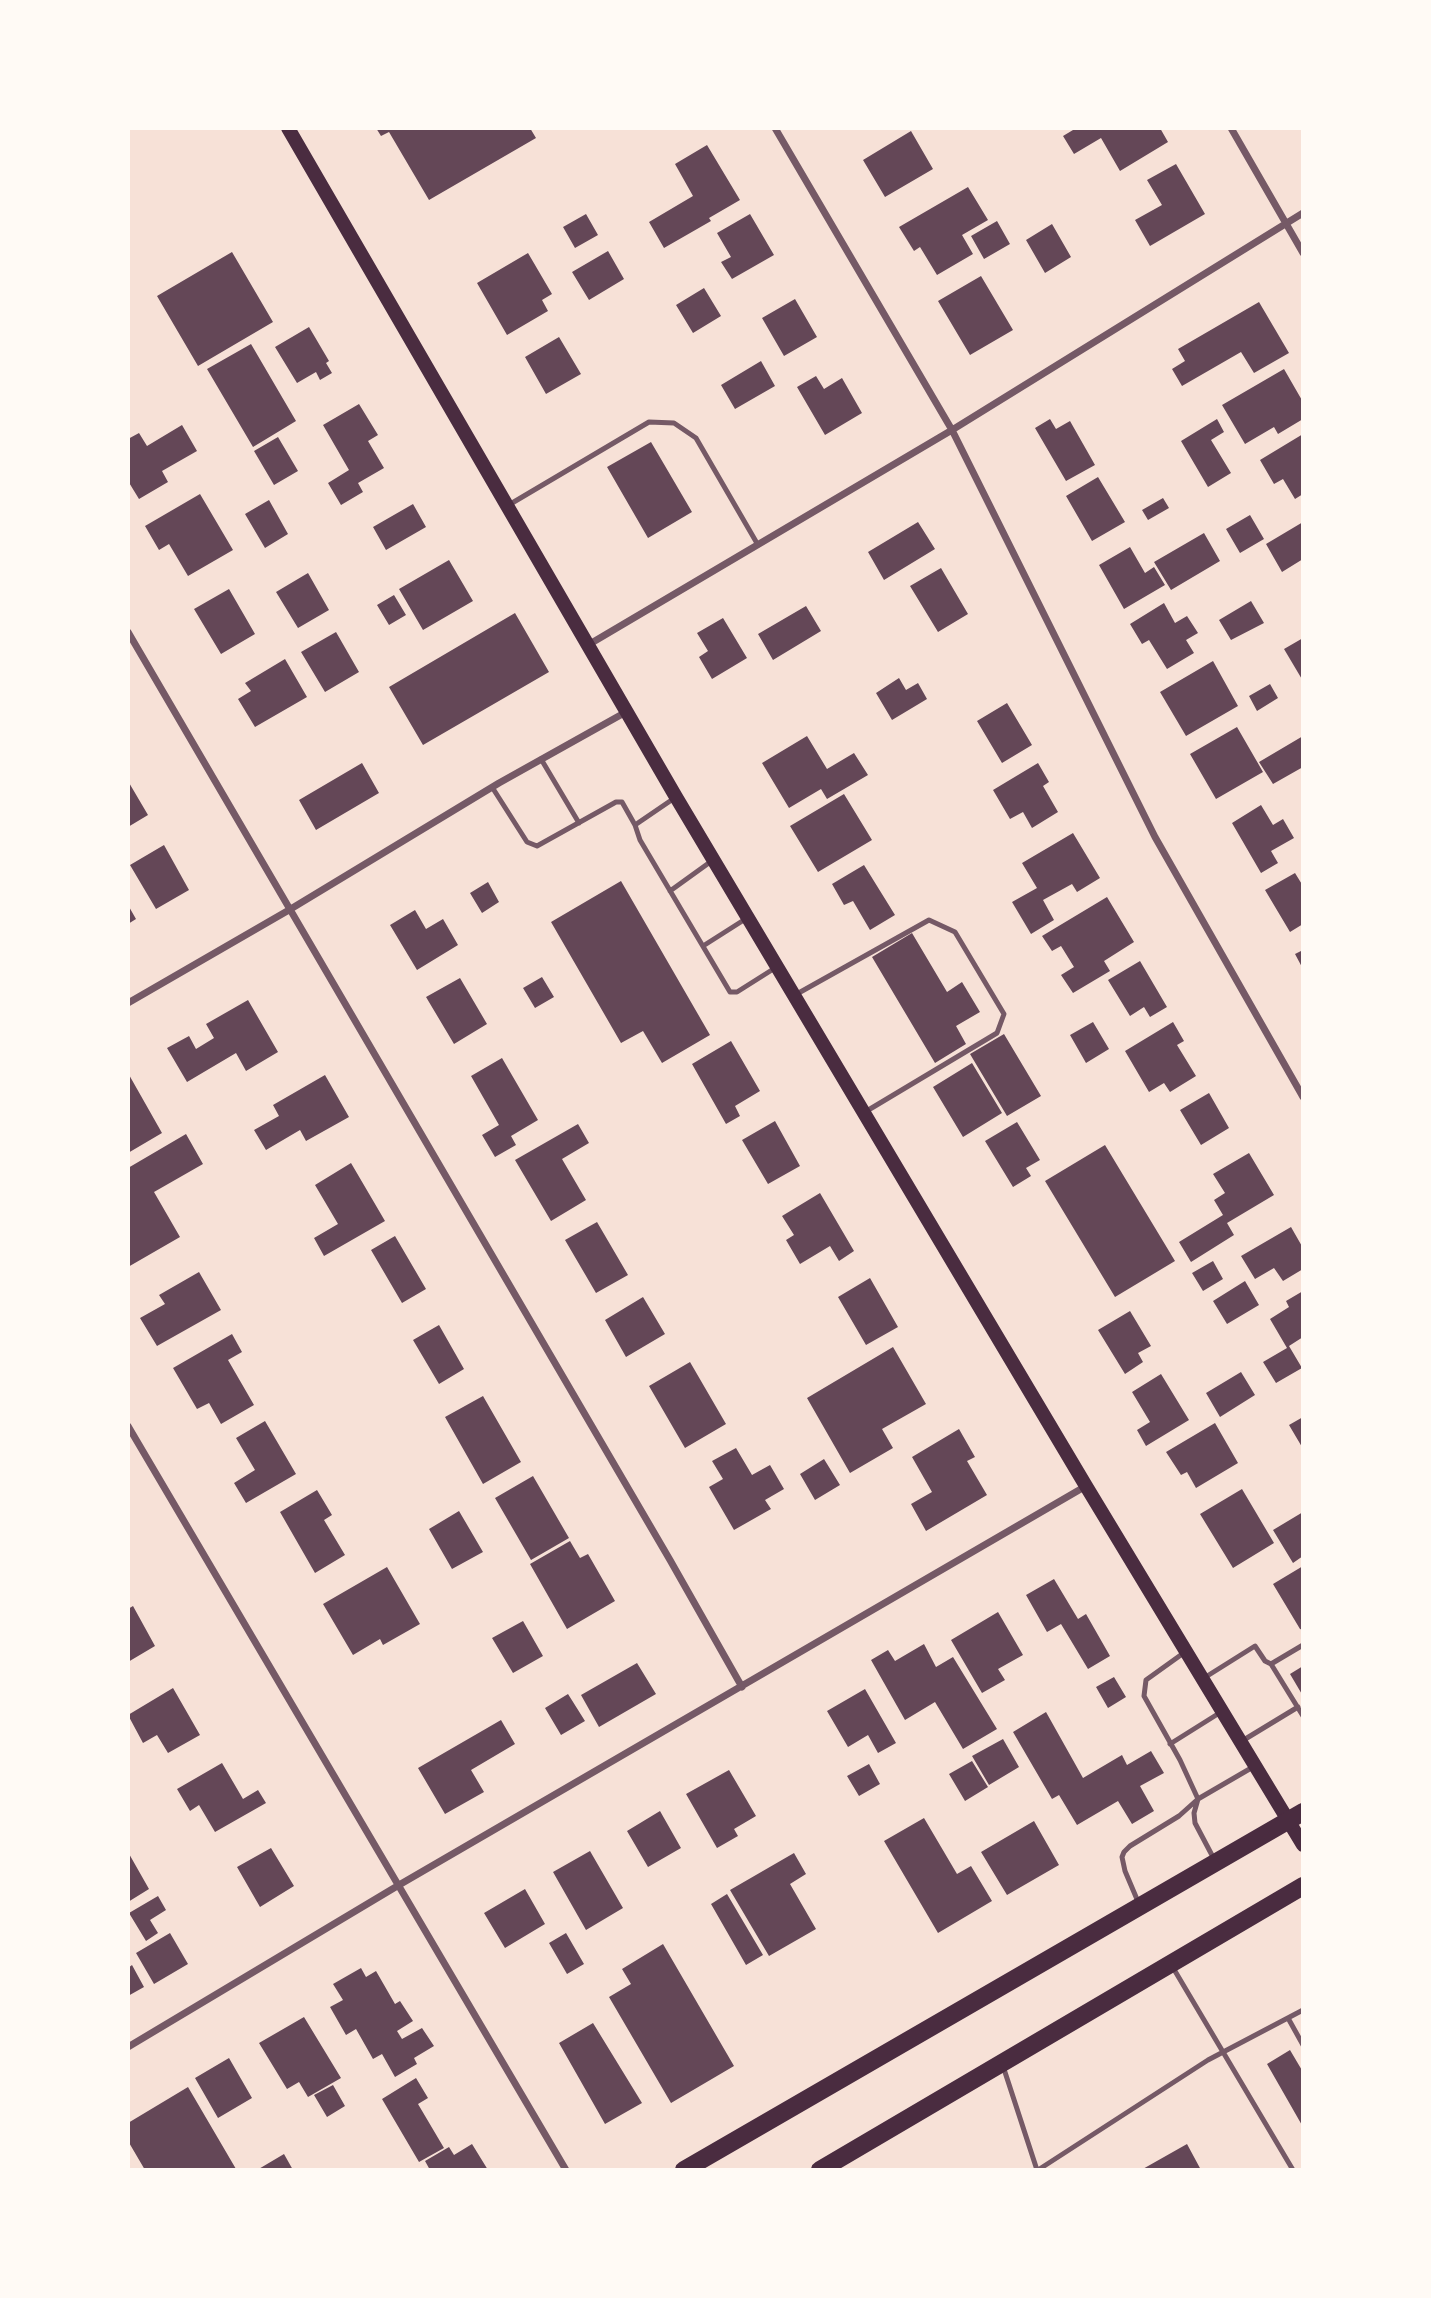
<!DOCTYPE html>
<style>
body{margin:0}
#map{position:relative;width:1431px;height:2298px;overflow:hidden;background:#f7e1d7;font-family:Arial,sans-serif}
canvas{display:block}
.frame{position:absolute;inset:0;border:130px solid #fffaf5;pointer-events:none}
</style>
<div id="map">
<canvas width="1431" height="2298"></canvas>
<div class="frame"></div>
</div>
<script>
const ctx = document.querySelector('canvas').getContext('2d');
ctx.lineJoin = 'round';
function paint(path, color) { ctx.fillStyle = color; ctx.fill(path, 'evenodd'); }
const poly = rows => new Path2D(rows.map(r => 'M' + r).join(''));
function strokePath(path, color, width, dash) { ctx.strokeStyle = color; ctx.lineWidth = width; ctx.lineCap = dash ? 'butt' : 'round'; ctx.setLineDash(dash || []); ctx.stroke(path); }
paint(poly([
 [376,128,530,128,536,138,429,200,389,132,381,136],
 [1072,128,1160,128,1168,142,1120,171,1101,138,1074,154,1063,136,1073,130],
 [911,131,933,169,885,197,863,160],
 [707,145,740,200,709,218,711,221,664,248,649,222,693,196,675,164],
 [1176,164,1205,214,1150,246,1135,220,1162,205,1147,180],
 [968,187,988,220,962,235,973,254,937,275,920,247,914,251,899,227],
 [586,214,598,235,575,248,563,227],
 [750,214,774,255,732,279,721,262,731,257,717,233],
 [997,221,1010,244,984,259,971,236],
 [1052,224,1071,257,1045,273,1026,240],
 [608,251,624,279,589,300,572,272],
 [232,252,273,322,198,366,157,296],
 [528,253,552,294,542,300,548,311,507,335,477,283],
 [981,276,1013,330,970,355,938,301],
 [704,288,721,316,693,333,676,305],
 [795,299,817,337,784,356,762,318],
 [1259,302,1289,353,1254,373,1241,352,1182,386,1172,369,1185,361,1178,349],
 [309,327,329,361,326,363,332,373,320,380,316,372,297,383,275,347],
 [559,337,581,374,546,394,525,357],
 [251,344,296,421,253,447,207,369],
 [761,361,775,386,735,409,721,385],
 [1284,369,1303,402,1303,419,1278,434,1274,427,1245,444,1222,405],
 [816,376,824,389,842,378,862,413,825,435,797,387],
 [359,404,378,435,368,441,384,468,358,483,363,492,341,505,328,483,349,470,323,425],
 [1050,419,1056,429,1070,421,1095,465,1066,481,1035,428],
 [1217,419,1224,432,1211,440,1231,473,1208,487,1181,441],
 [182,425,197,451,162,471,168,482,139,499,128,481,128,439,139,433,147,446],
 [1303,434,1303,494,1295,499,1283,479,1274,484,1260,460],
 [278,437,298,471,274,485,254,451],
 [651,442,692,512,648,538,607,467],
 [1098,477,1125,522,1092,541,1066,496],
 [200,494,233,550,188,576,169,544,159,550,145,526],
 [1163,498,1169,508,1148,520,1142,510],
 [269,500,288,534,265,548,245,514],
 [413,504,426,527,386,550,373,527],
 [1250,515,1264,539,1240,553,1226,529],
 [918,522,935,549,884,580,868,552],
 [1303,522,1303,559,1282,572,1266,544],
 [1204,533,1220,561,1171,590,1154,562],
 [1130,547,1145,573,1154,567,1165,585,1124,609,1099,565],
 [449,560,473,601,423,630,399,589],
 [941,568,968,614,938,632,910,586],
 [308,573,329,610,298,628,276,592],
 [229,589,255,634,221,654,194,609],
 [394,595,406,615,389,625,377,605],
 [1251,601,1264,623,1231,640,1219,620],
 [1164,603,1175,623,1187,616,1198,633,1186,640,1194,653,1167,669,1149,640,1142,644,1130,624],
 [806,606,821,631,773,660,758,634],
 [515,613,549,672,423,745,389,687],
 [723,618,747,658,712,679,699,657,708,651,697,633],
 [336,632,359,672,325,692,301,652],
 [1303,638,1303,681,1284,649],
 [285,659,307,697,255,727,238,699,251,691,245,683],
 [1213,661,1238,706,1186,736,1160,692],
 [899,678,906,690,918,683,927,699,892,720,876,693],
 [1270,684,1278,698,1257,711,1249,696],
 [1007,703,1032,745,1002,763,977,721],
 [1237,727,1263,772,1216,799,1190,754],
 [807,736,827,769,854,753,868,775,827,799,821,789,789,808,762,763],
 [1303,736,1303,767,1273,784,1259,762],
 [362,763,379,793,316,830,299,800],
 [1038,763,1049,782,1043,786,1058,812,1032,828,1023,812,1010,819,993,790],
 [128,781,148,815,128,827],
 [844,794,872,840,818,872,790,826],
 [1261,805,1273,825,1283,819,1294,838,1271,851,1278,863,1261,873,1232,823],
 [1073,833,1100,878,1077,892,1072,884,1043,900,1054,920,1031,934,1012,902,1037,888,1022,863],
 [164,845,189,890,156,909,130,865],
 [864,865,895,915,870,930,853,901,844,905,832,884],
 [1295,873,1303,886,1303,924,1290,932,1265,890],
 [621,881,710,1035,662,1063,643,1031,621,1043,551,922],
 [488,882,499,902,482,913,470,893],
 [1107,897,1134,942,1104,961,1110,971,1073,993,1061,975,1074,967,1061,946,1052,951,1042,936],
 [128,905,136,919,128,924],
 [415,910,426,929,443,919,458,945,417,970,390,925],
 [912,933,947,992,962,982,980,1012,956,1026,966,1044,935,1063,872,957],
 [1303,950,1303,969,1295,954],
 [1140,961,1167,1007,1150,1017,1144,1007,1130,1016,1108,980],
 [542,977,554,997,535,1008,523,988],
 [460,978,487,1024,454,1044,426,997],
 [248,1000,278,1052,246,1071,236,1053,187,1082,167,1048,189,1036,196,1049,214,1038,206,1024],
 [1093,1022,1109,1049,1086,1063,1070,1035],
 [1173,1022,1184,1041,1177,1045,1196,1076,1170,1092,1164,1083,1149,1092,1125,1051],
 [1004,1034,1041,1096,1007,1116,970,1054],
 [731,1041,760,1091,735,1106,740,1116,726,1124,692,1064],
 [502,1058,538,1120,511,1136,516,1145,495,1157,482,1135,499,1125,471,1076],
 [972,1063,1002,1113,963,1137,933,1087],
 [128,1073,162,1133,128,1153],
 [325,1075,349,1117,306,1141,300,1130,266,1150,254,1130,279,1116,273,1105],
 [1209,1093,1229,1128,1201,1145,1180,1110],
 [775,1121,800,1166,768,1184,742,1140],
 [1017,1122,1040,1160,1026,1168,1031,1176,1013,1187,985,1141],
 [578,1124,589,1143,562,1159,586,1200,551,1221,515,1160],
 [186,1134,203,1164,154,1192,180,1237,128,1267,128,1168],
 [1105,1145,1175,1261,1115,1297,1045,1181],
 [1249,1153,1274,1195,1227,1223,1234,1235,1191,1262,1179,1242,1223,1215,1214,1200,1225,1193,1213,1174],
 [351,1163,385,1221,324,1256,314,1238,338,1224,315,1185],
 [820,1193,854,1251,839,1261,830,1246,800,1264,786,1240,794,1235,782,1216],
 [597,1222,628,1275,596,1293,565,1240],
 [1291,1227,1303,1248,1303,1269,1283,1281,1274,1268,1255,1279,1241,1256],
 [395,1236,426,1289,402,1303,371,1250],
 [1213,1261,1223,1279,1203,1291,1192,1273],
 [199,1272,221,1310,157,1346,140,1318,165,1304,159,1295],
 [870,1278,898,1327,866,1345,838,1297],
 [1245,1281,1259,1305,1227,1324,1213,1301],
 [1303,1291,1303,1337,1289,1346,1302,1368,1276,1383,1263,1362,1287,1348,1270,1319,1289,1307,1286,1301],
 [643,1297,665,1334,626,1357,605,1320],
 [1130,1311,1151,1346,1138,1353,1143,1362,1125,1374,1098,1330],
 [439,1325,464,1369,439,1384,413,1340],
 [232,1334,242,1352,228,1360,254,1405,221,1424,209,1403,197,1409,173,1368],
 [893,1347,926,1404,882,1429,893,1448,850,1473,807,1398],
 [690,1362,726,1424,685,1448,649,1386],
 [1241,1372,1255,1395,1220,1417,1206,1393],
 [1161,1374,1189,1420,1146,1446,1137,1430,1150,1422,1132,1392],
 [483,1396,521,1462,483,1484,445,1417],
 [1303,1417,1303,1446,1302,1447,1289,1425],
 [265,1421,296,1474,246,1503,234,1483,255,1470,236,1438],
 [1215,1423,1238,1463,1196,1488,1187,1472,1181,1475,1166,1452],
 [959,1429,975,1457,967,1461,987,1495,926,1531,911,1504,932,1492,912,1457],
 [736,1448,752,1475,770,1465,784,1489,765,1500,771,1509,734,1530,709,1487,723,1479,712,1461],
 [824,1459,840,1485,815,1500,800,1474],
 [533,1476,569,1538,531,1560,495,1498],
 [1242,1489,1274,1543,1233,1568,1200,1514],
 [317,1490,332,1515,324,1520,345,1555,315,1573,280,1512],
 [459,1511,483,1552,452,1569,429,1529],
 [1303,1512,1303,1556,1293,1563,1273,1530],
 [570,1541,580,1558,588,1554,615,1601,567,1629,530,1564],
 [1303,1566,1303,1630,1300,1629,1273,1584],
 [387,1567,420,1624,383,1645,380,1639,353,1655,323,1604],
 [1054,1579,1078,1619,1086,1614,1110,1656,1088,1669,1061,1624,1047,1632,1026,1595],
 [133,1606,155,1646,128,1662,128,1609],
 [998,1612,1023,1655,998,1669,1005,1680,982,1693,951,1640],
 [523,1621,543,1656,513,1673,492,1638],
 [924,1644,936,1667,953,1657,997,1729,963,1749,935,1702,905,1720,871,1660,888,1650,895,1661],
 [637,1663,656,1694,599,1727,581,1695],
 [1303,1666,1303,1696,1290,1674],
 [1114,1677,1126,1697,1108,1708,1096,1687],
 [173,1688,200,1735,168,1753,157,1735,143,1743,128,1715],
 [865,1689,896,1743,878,1753,868,1735,848,1747,827,1711],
 [568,1694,585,1721,561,1735,545,1708],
 [1046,1712,1083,1778,1122,1755,1127,1765,1151,1751,1164,1773,1140,1786,1154,1811,1132,1824,1118,1801,1077,1825,1059,1795,1052,1799,1013,1732],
 [501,1720,515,1744,471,1770,484,1792,445,1814,418,1768],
 [1003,1739,1019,1767,989,1785,972,1756],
 [972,1761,988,1787,965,1801,949,1774],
 [222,1763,243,1799,258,1790,266,1803,215,1832,199,1805,190,1811,177,1789],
 [869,1764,880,1784,859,1796,847,1776],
 [729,1770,756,1816,734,1829,738,1836,717,1848,686,1794],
 [660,1811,681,1848,648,1867,627,1831],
 [924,1818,957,1874,971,1866,992,1901,938,1933,884,1841],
 [1034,1821,1059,1865,1007,1895,981,1852],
 [271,1848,294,1886,260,1907,237,1867],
 [590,1851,623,1908,586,1930,553,1872],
 [128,1852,149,1889,128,1902],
 [794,1853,806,1874,790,1884,816,1929,769,1956,730,1890],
 [525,1889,545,1924,505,1948,484,1913],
 [727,1894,763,1955,746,1965,711,1904],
 [158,1896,166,1910,150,1920,158,1933,146,1941,129,1913],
 [170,1933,188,1964,154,1984,136,1953],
 [566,1933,584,1964,567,1974,549,1943],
 [663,1944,734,2066,671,2103,609,1997,631,1984,622,1969],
 [132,1965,144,1987,128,1996,128,1968],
 [361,1968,366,1977,376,1971,395,2004,400,2001,413,2021,397,2031,402,2039,422,2028,434,2046,414,2058,417,2064,395,2077,382,2054,373,2059,356,2029,346,2035,330,2007,343,2000,333,1984],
 [304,2017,341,2078,308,2097,299,2082,287,2089,259,2043],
 [593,2023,642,2103,605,2124,559,2043],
 [1290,2050,1303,2072,1303,2127,1267,2064],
 [229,2058,252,2098,218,2118,195,2078],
 [416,2078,428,2098,418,2104,444,2148,419,2162,382,2099],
 [333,2085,345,2106,327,2117,314,2095],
 [188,2087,236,2169,233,2170,145,2170,128,2141,128,2123],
 [472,2144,488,2170,430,2170,425,2161,449,2147,454,2155],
 [1187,2144,1201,2170,1141,2170],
 [284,2154,293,2170,257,2170]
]), '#644757');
strokePath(poly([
 [507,506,649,422,674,423,696,438,758,545],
 [541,759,579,823],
 [492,787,527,842,537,846,616,802,622,802,635,825,676,797],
 [635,825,640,840,730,992,737,992,775,968],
 [670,891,713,860],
 [703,946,747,918],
 [795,995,929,920,955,932,1004,1014,997,1033,865,1112],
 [1185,1652,1146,1680,1144,1696,1180,1760,1198,1799,1194,1813,1195,1823,1214,1859],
 [1271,1664,1303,1716],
 [1204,1678,1255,1646,1265,1661,1271,1664,1303,1645],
 [1242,1741,1298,1707],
 [1170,1744,1221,1712],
 [1139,1904,1125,1871,1122,1857,1124,1852,1130,1846,1179,1816,1198,1799,1253,1767],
 [1172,1966,1293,2170],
 [1288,2018,1303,2045],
 [1003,2066,1037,2170],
 [1038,2170,1208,2060,1303,2010]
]), '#755966', 5);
strokePath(poly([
 [775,128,952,430,1155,837,1303,1097],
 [1231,128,1303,253],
 [128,632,670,1560,742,1687],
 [588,645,952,430,1303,213],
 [128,1003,289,910,499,783,626,712],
 [128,1426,566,2170],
 [128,2047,399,1885,1086,1486]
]), '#755966', 7);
strokePath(poly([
 [288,128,676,797,1086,1486,1303,1845]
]), '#4a2c40', 14);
strokePath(poly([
 [684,2170,1303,1812],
 [820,2170,1303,1886]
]), '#4a2c40', 18);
</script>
